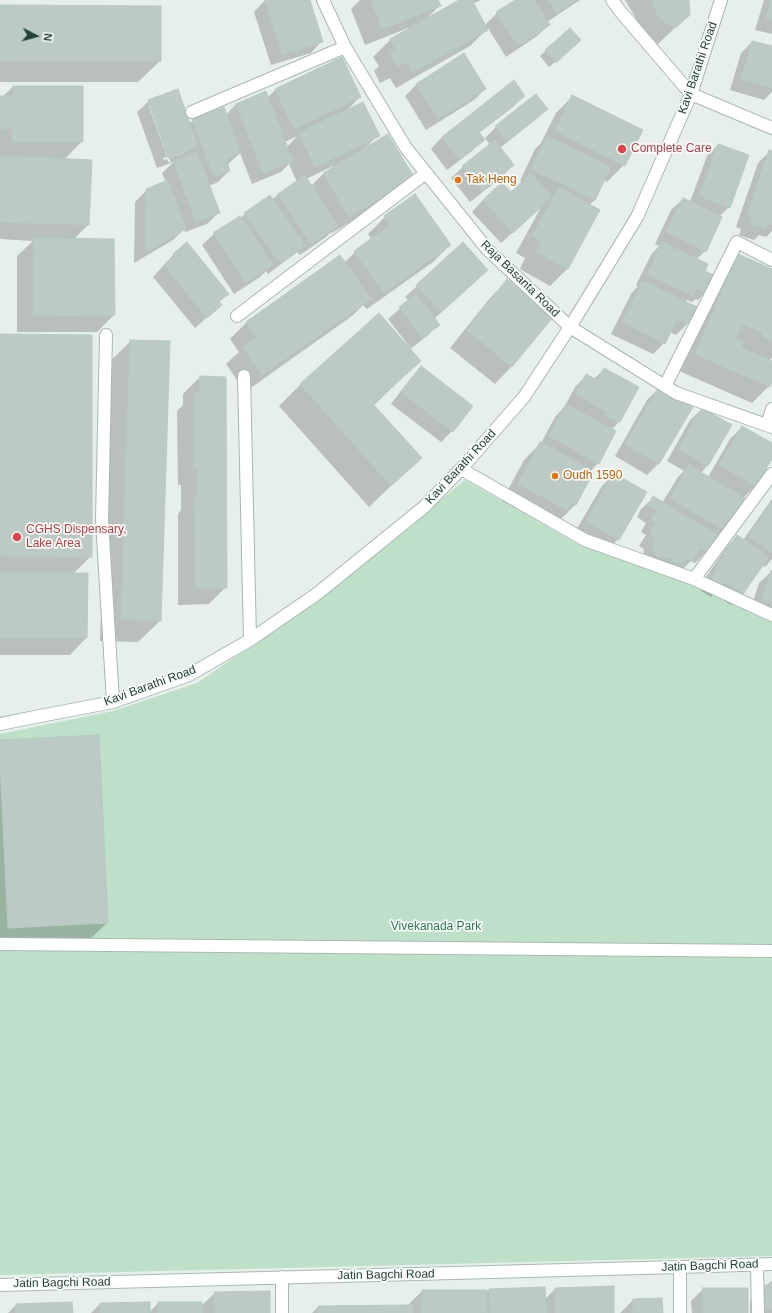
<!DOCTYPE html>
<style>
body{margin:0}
#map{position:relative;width:772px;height:1313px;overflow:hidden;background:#e6efeb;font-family:Arial,sans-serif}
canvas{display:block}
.north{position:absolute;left:16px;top:16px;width:40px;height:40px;-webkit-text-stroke:3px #f7fbf9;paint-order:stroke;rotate:96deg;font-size:11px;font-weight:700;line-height:16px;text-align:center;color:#24423a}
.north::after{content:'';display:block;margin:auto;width:14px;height:18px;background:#24423a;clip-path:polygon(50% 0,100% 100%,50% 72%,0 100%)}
</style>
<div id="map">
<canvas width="772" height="1313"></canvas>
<div class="north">N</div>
</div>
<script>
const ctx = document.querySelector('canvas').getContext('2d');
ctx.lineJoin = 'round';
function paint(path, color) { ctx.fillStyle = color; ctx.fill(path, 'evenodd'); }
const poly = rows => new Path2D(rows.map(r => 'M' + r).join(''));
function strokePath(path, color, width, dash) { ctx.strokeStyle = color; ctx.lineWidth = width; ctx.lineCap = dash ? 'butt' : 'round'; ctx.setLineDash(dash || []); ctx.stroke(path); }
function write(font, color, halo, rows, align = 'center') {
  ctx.font = font + ' Arial,sans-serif'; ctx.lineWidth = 3.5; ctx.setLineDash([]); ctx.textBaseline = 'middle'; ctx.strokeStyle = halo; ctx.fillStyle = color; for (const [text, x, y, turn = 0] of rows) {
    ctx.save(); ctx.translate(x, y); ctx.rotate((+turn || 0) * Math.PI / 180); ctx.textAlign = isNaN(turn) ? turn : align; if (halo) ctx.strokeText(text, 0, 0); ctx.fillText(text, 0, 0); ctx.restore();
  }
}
paint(poly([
 [465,480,579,545,694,579,772,617,772,1256,0,1275,0,734,113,711,197,683,312,605]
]), '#bfe0c8');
paint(poly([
 [265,0,309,0,322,41,311,53,271,65,254,12],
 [360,0,437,0,439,6,426,19,461,0,470,0,485,25,497,13,517,0,580,0,547,22,549,25,537,36,506,57,488,28,470,46,396,88,390,78,380,83,374,71,379,66,373,57,390,40,409,30,408,28,365,45,351,9],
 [473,0,481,0,474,3],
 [625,0,688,0,689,14,658,44,647,39,641,33,638,22],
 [764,0,772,0,772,34,755,30],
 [0,6,160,61,138,82,0,82],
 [570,29,574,46,549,67,540,56],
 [752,42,772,47,772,92,764,100,730,90,741,53],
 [417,84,485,89,474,100,426,130,405,96],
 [13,87,82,87,82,141,64,160,88,225,74,239,113,240,114,315,97,332,17,332,17,256,33,241,0,239,0,97,2,97],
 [276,89,360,97,346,111,378,135,367,146,413,176,396,193,332,233,331,232,326,237,300,255,297,252,292,256,268,274,266,271,260,277,234,294,202,245,214,234,241,218,245,214,272,200,278,194,297,182,289,164,281,172,252,184,240,153,227,165,229,171,218,182,209,186,219,212,207,224,185,232,184,229,173,240,134,263,135,202,147,190,166,182,162,173,174,162,157,168,137,112,149,101,189,124,193,120,226,115,236,104,267,98],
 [149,106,151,106,184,151,184,153,169,158,171,162,169,163,167,159,164,160,163,158,167,157],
 [297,136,287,147,285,142],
 [333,166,334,168,323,174,311,186,306,179],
 [524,96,513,107,479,133,483,140,472,151,447,170,431,149,442,137],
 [573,96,624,165,607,182,604,180,595,200,589,205,599,210,567,269,550,286,520,269,525,258,516,253,541,207,501,243,472,212,483,200,511,193,523,182,520,181,535,149,541,143,556,113],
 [547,109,535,120,500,148,513,165,502,177,470,202,451,178,463,167,490,145,485,138,496,127],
 [718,145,729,207,719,217,705,251,696,260,704,271,709,289,698,300,696,299,692,302,687,300,685,303,695,308,687,324,676,335,670,332,664,343,653,354,611,334,631,294,638,286,636,285,651,255,659,246,655,244,671,210,683,199,690,202,707,156],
 [770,151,772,152,772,231,766,237,759,235,754,240,739,235,741,229,736,227,758,163],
 [385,217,450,245,433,262,367,309,363,305,352,316,245,392,226,364,239,352,230,339,247,322,344,263,355,252,372,240,368,234],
 [174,254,228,294,219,302,221,305,195,328,153,277],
 [738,255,772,270,772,358,769,361,772,362,772,379,769,386,752,403,679,371,722,272],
 [507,281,551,317,511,367,495,384,450,348,490,298],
 [475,282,434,319,438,325,427,336,409,350,420,361,373,406,420,458,369,507,279,406,301,384,409,346,388,319,409,301,405,297,417,286],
 [0,335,91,556,73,574,86,638,70,655,0,655],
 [131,341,160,621,138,642,100,641,109,362],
 [421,367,452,431,441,442,391,404,410,379],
 [604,369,638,387,619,422,611,430,598,463,586,476,590,477,575,505,558,522,555,520,549,527,502,501,524,460,541,443,555,417,565,406,575,387,586,376,594,379],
 [200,377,226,587,209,604,178,605,178,514,181,510,181,485,178,485,177,411,183,405,183,394],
 [659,388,691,407,658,464,647,475,615,456,647,400],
 [702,409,731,426,707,466,701,473,708,477,730,439,742,427,772,445,772,457,756,485,743,498,725,530,714,542,713,541,706,552,695,563,691,561,680,572,642,562,644,549,639,546,646,535,641,532,646,523,637,517,641,509,653,498,662,503,678,477,684,471,667,461,690,420],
 [614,474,618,539,607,551,575,532,602,486],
 [772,499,772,559,765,567,762,565,743,594,731,605,714,593,711,597,700,590,706,581,704,580,726,548,737,536,743,540],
 [771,572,772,572,772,619,750,611,759,583],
 [0,741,107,923,85,944,0,948],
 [772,1281,772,1313,750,1313,750,1301,762,1289],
 [613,1287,613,1313,312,1313,318,1307,407,1306,422,1291,486,1293,489,1290,545,1299,555,1289],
 [703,1289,747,1313,692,1313,691,1301],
 [215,1293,269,1313,91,1313,100,1304,149,1313,158,1303,201,1306],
 [661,1299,662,1313,620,1313,633,1300],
 [16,1305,72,1313,8,1313]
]), '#0003');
const building = poly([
 [265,0,310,0,323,42,282,55,265,0],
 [371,0,438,0,441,6,382,29,371,0],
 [459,0,472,0,488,30,413,72,407,62,397,67,390,53,396,50,390,39,459,0],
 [515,0,534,0,550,25,518,46,496,12,515,0],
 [548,0,576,0,557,13,548,0],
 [652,0,689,0,690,15,675,28,664,22,658,16,652,0],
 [771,0,772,0,772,20,766,18,771,0],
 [0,5,161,6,161,61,0,61,0,5],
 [570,28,581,40,556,63,545,50,570,28],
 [752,41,772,46,772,88,741,79,752,41],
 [464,53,486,89,438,119,416,84,464,53],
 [342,57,361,97,294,129,275,89,342,57],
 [514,80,525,96,479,132,485,140,459,159,442,137,514,80],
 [13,86,83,86,83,142,12,142,12,129,0,129,0,96,13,96,13,86],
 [178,89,198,147,168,158,148,100,178,89],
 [266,91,293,161,263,173,236,104,266,91],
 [536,94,548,109,507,141,495,126,536,94],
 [572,95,643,130,625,166,555,131,572,95],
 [363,102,380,136,315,167,299,133,363,102],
 [224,107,241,153,226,159,230,171,214,177,192,119,224,107],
 [388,134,414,177,349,217,323,173,388,134],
 [547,136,611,167,595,200,531,169,547,136],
 [495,140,514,165,482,191,462,166,495,140],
 [718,144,749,155,730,208,699,196,718,144],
 [769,150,772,151,772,224,768,222,766,229,750,224,752,217,747,215,769,150],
 [197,152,220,213,196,222,173,161,197,152],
 [0,156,92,160,89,225,0,222,0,156],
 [531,173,552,197,513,233,483,200,502,182,511,192,531,173],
 [305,175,338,226,311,244,278,194,305,175],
 [168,180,186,229,145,253,146,189,168,180],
 [559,187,600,210,568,269,536,252,541,241,532,236,559,187],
 [415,194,451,245,384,293,354,251,390,225,384,216,415,194],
 [270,195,305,245,280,263,244,213,270,195],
 [683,198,722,217,706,252,666,232,683,198],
 [240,216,273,265,246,283,213,233,240,216],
 [34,238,114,239,115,315,33,316,34,238],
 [187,242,229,294,219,301,222,305,207,318,164,265,175,256,173,254,187,242],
 [463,242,488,270,441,312,416,285,463,242],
 [662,242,708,264,705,271,716,276,710,289,706,287,704,292,697,288,693,296,647,274,662,242],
 [738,254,772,269,772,341,761,336,763,333,742,324,735,339,743,342,741,348,772,361,772,382,770,387,695,354,738,254],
 [340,255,371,299,262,375,243,347,257,337,246,322,340,255],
 [507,279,553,317,512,367,467,330,507,279],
 [642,281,697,307,688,324,677,319,665,344,622,322,642,281],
 [416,294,440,325,422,338,399,307,416,294],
 [379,313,421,361,373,404,422,458,391,486,300,384,379,313],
 [0,334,92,335,92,557,0,556,0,334],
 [130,340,170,341,161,621,121,619,130,340],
 [421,366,473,406,453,432,401,392,421,366],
 [604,368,639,387,620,422,605,415,607,412,575,394,586,374,597,380,604,368],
 [200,376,226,377,227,588,195,588,194,496,198,496,198,469,194,469,194,393,200,393,200,376],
 [659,387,693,407,659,464,625,444,659,387],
 [566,404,616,431,599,464,549,436,566,404],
 [702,408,732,425,708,466,678,449,702,408],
 [742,426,772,443,772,459,756,486,719,465,742,426],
 [540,442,589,468,586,474,591,477,576,505,571,502,567,510,518,484,540,442],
 [689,465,745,498,726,531,670,498,689,465],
 [613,473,647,492,619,540,586,521,613,473],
 [653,496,717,535,707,552,700,548,692,561,687,558,682,563,675,562,669,558,656,556,653,550,655,538,650,534,656,523,651,520,657,511,648,505,653,496],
 [772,502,772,552,748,536,772,502],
 [737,535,769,557,743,594,725,582,723,586,711,578,717,569,715,568,737,535],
 [771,571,772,571,772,603,761,600,771,571],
 [0,573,88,573,87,638,0,638,0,573],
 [99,735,108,923,8,928,0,764,0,740,99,735],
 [772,1282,772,1309,762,1309,761,1288,772,1282],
 [614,1286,614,1313,555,1313,555,1288,614,1286],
 [545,1287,546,1313,490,1313,489,1289,545,1287],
 [703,1288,748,1288,748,1313,703,1313,703,1288],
 [422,1290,487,1290,487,1313,422,1313,422,1290],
 [270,1291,270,1313,215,1313,214,1292,270,1291],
 [662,1298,663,1313,633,1313,633,1299,662,1298],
 [72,1302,73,1313,16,1313,16,1304,72,1302],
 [150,1302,150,1313,100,1313,100,1303,150,1302],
 [158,1302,202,1302,202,1313,158,1313,158,1302],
 [413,1305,413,1313,318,1313,318,1306,413,1305]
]);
paint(building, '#bbcac4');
strokePath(building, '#b8c9c2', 1);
const street = poly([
 [323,0,345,47,406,148,487,249,570,327,676,393,772,427],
 [612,0,620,11,691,94,772,128],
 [192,112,345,47],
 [237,316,426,173],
 [106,335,102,520,113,702],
 [244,376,250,640],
 [665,386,737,242,772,260],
 [767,425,772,409],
 [461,469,585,540,694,579,772,615],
 [694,579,772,474],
 [0,724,35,717,113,702,189,675,250,640,318,593,424,507,461,469,524,397,570,327,637,217,691,94,721,0],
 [0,944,772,951],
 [757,1264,758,1313],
 [282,1277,282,1313],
 [0,1285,680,1267,772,1264],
 [680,1313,680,1267]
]);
strokePath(street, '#a8b8b2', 14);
strokePath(street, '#fff', 12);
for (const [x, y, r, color] of [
 [622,149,5,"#e0444e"],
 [458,180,4,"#e8710a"],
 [555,476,4,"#e8710a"],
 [17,537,5,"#e0444e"]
]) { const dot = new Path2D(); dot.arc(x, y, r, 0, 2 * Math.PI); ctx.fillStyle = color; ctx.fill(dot); strokePath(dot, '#f7fbf9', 1.5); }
write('12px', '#24423a', '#f7fbf9', [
 ["Kavi Barathi Road",698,68,-71],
 ["Raja Basanta Road",520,279,44],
 ["Kavi Barathi Road",461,467,-47],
 ["Kavi Barathi Road",150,686,-20],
 ["Jatin Bagchi Road",710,1266,-2],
 ["Jatin Bagchi Road",386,1275,-1],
 ["Jatin Bagchi Road",62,1283,-1]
]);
write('12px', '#be3a42', '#f7fbf9', [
 ["Complete Care",631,149],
 ["CGHS Dispensary,",26,530],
 ["Lake Area",26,544]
], 'left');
write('12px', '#c56008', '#f7fbf9', [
 ["Tak Heng",466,180],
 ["Oudh 1590",563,476]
], 'left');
write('12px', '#2d7a4b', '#f7fbf9', [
 ["Vivekanada Park",436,927]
]);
</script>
